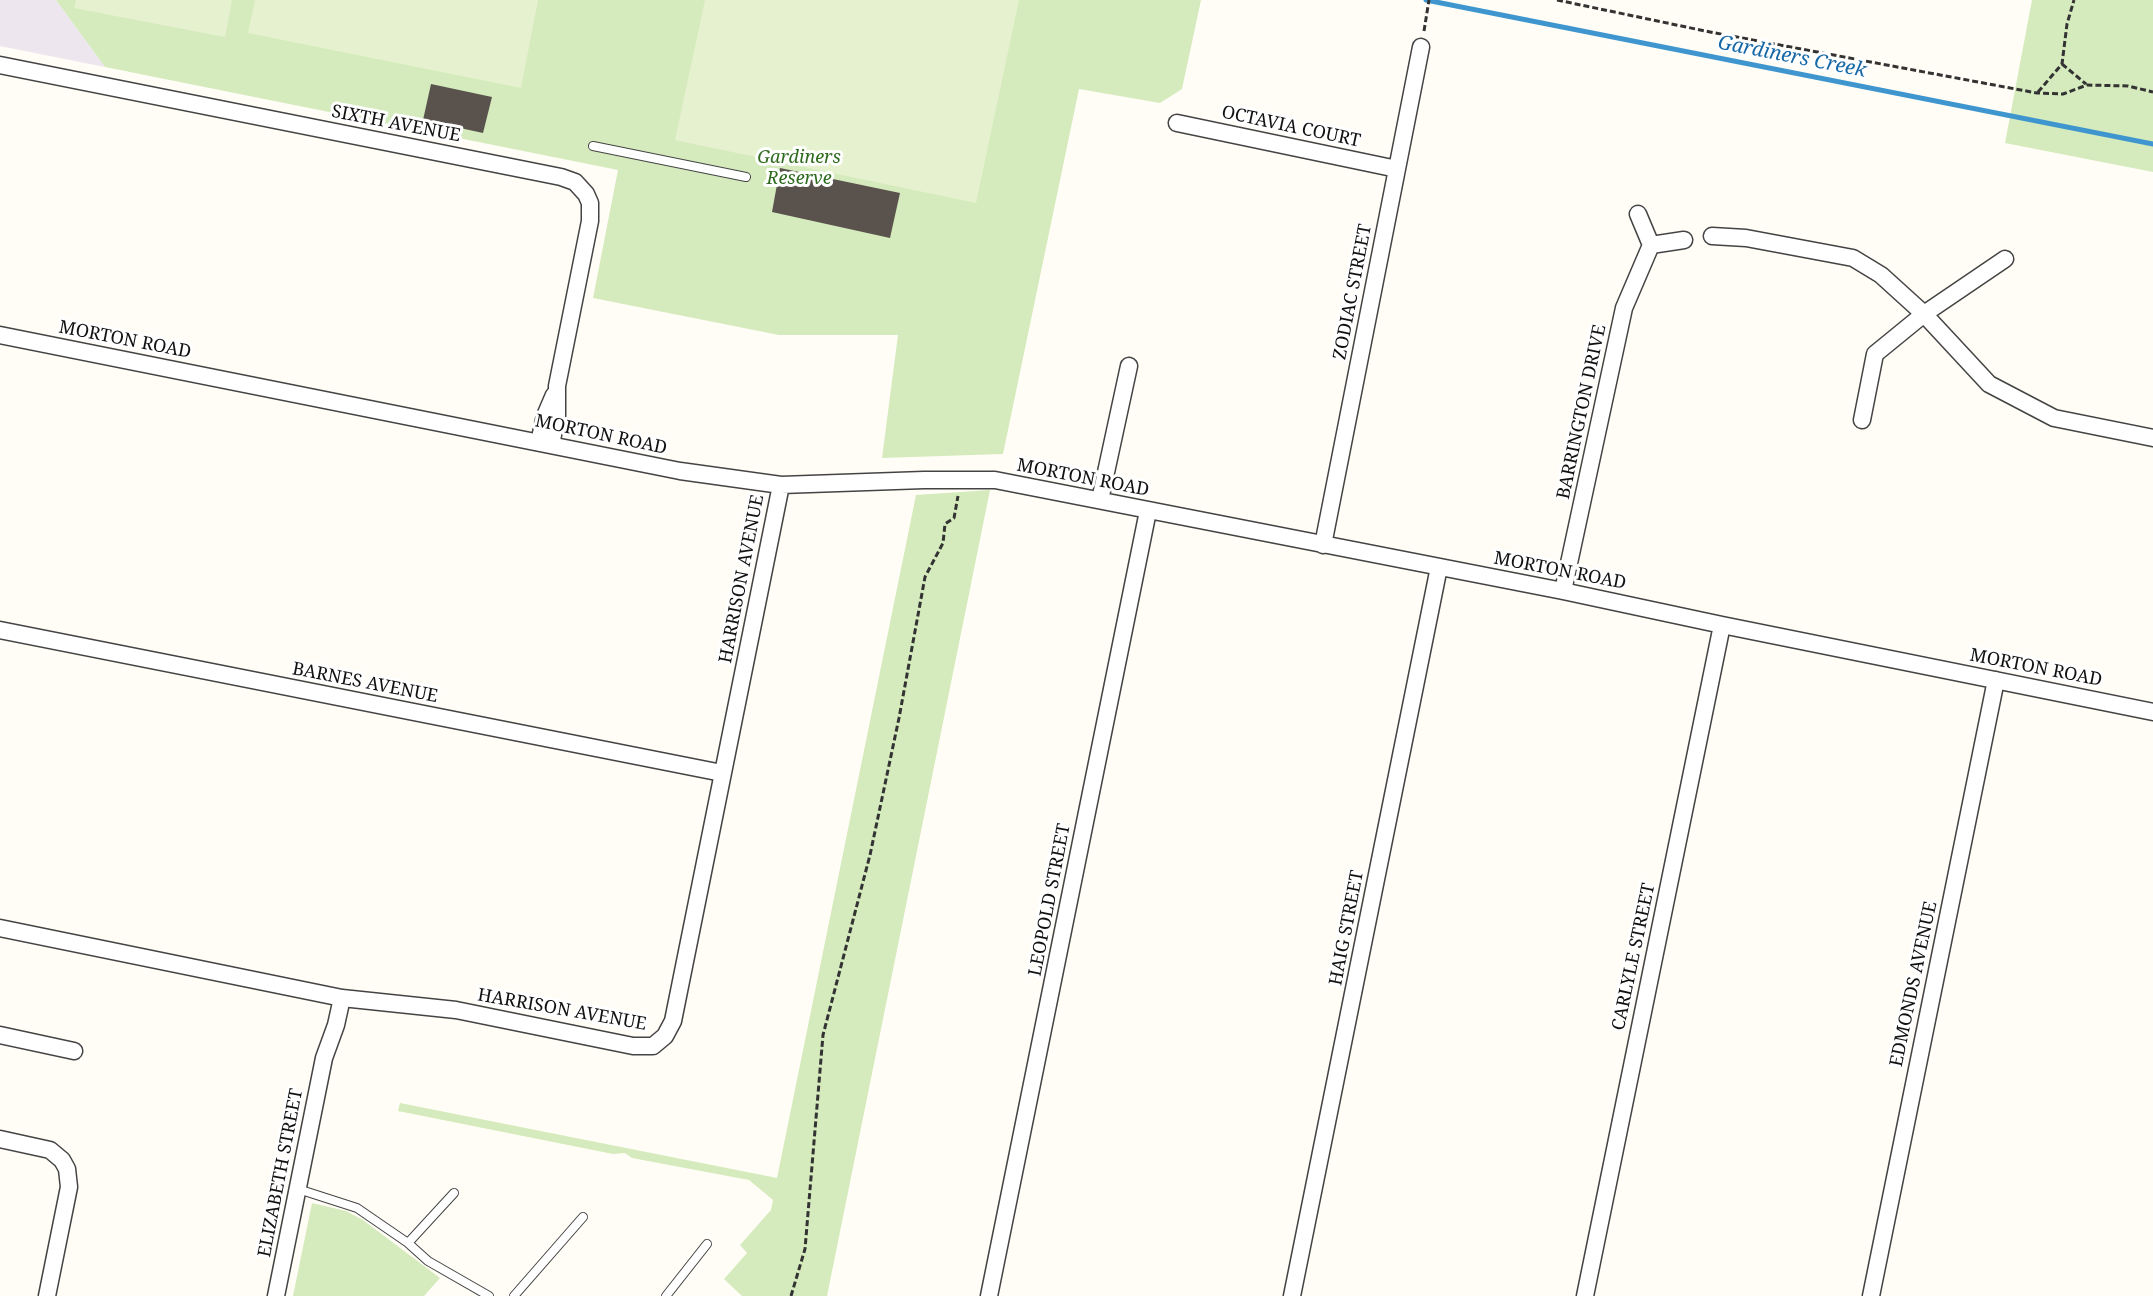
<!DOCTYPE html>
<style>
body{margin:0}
canvas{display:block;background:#fffdf5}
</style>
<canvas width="2153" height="1296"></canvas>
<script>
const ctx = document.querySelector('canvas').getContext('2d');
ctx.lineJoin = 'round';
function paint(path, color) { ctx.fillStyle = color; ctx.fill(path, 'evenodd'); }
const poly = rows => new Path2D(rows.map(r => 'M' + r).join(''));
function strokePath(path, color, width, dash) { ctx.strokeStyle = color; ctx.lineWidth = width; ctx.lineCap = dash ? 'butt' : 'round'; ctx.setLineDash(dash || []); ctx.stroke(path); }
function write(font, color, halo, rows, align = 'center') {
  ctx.font = font + ' "Noto Serif",serif'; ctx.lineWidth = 6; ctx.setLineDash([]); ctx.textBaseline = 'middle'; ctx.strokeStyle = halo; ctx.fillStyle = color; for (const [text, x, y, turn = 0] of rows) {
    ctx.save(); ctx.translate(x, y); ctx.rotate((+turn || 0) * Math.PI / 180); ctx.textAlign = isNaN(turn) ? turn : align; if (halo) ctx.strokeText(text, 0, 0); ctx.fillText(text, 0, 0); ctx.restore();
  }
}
paint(poly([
 [0,0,56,0,105,67,0,46]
]), '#eee6ef');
paint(poly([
 [56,0,1201,0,1182,89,1160,103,1079,89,1003,454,882,458,898,335,779,335,593,298,618,170,105,67],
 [2032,0,2153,0,2153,172,2005,143],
 [990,490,827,1296,742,1296,724,1279,747,1253,740,1245,771,1210,773,1200,749,1180,632,1158,625,1153,613,1154,398,1111,400,1103,777,1178,916,495],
 [312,1203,346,1211,363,1220,440,1278,424,1296,293,1296]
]), '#d5ebbd');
paint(poly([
 [76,0,232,0,225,37,74,8],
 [255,0,538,0,521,88,248,33],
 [705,0,1019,0,976,203,675,140]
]), '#e6f2cf');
strokePath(poly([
 [1426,0,2153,144]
]), '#3f96cf', 5);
paint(poly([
 [431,84,492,97,483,133,423,120],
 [780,168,900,193,890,238,772,212]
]), '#5a524d');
const service = poly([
 [593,146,746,177],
 [298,1189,357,1208,408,1243,428,1261,489,1296],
 [408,1243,454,1193],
 [514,1296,583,1217],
 [666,1296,707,1244]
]);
const minor = poly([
 [0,65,561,177,575,182,586,194,590,203,590,221,557,386,557,417,551,444],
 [1177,123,1397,169],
 [1712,236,1746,238,1853,258,1881,275,1924,314,1989,384,2054,418,2153,438],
 [1651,245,1684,240],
 [0,335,680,471,781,485,924,480,995,480,1563,591,1722,625,2153,712],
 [1862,420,1875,354,1924,314,2005,259],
 [539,442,545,416,554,395],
 [1100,500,1129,366],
 [1323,545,1421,47],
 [1563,591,1624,308,1651,245,1638,214],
 [0,630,722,773],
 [0,928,342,998,456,1010,633,1046,653,1046,665,1036,673,1021,781,485],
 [0,1035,74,1051],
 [0,1139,50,1150,62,1160,67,1169,69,1187,47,1296],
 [276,1296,324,1058,336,1025,342,998],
 [989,1296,1148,511],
 [1292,1296,1439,567],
 [1585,1296,1722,625],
 [1871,1296,1996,680]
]);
strokePath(service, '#444', 10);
strokePath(minor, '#444', 19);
strokePath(poly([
 [1557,0,1710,32,2037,93,2063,94,2087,85,2128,86,2153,92],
 [1424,31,1429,0],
 [2062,64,2086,84],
 [2038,92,2062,64,2067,24,2074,0],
 [791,1296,805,1249,823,1035,870,855,899,718,925,577,943,543,945,524,954,518,958,496]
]), '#333', 3, [6, 3]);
strokePath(service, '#fff', 8);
strokePath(minor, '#fff', 16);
write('18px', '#111', '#fff', [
 ["SIXTH AVENUE",396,124,11],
 ["OCTAVIA COURT",1291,127,12],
 ["ZODIAC STREET",1353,292,-79],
 ["MORTON ROAD",125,340,11],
 ["BARRINGTON DRIVE",1582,412,-78],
 ["MORTON ROAD",601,435,12],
 ["MORTON ROAD",1083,478,11],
 ["MORTON ROAD",1560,571,11],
 ["HARRISON AVENUE",742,579,-79],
 ["MORTON ROAD",2036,668,11],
 ["BARNES AVENUE",365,683,11],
 ["LEOPOLD STREET",1050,900,-79],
 ["HAIG STREET",1347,928,-79],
 ["CARLYLE STREET",1634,957,-78],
 ["EDMONDS AVENUE",1914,984,-78],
 ["HARRISON AVENUE",562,1010,10],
 ["ELIZABETH STREET",281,1173,-79]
]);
write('italic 18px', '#2f6b1f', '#fff', [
 ["Gardiners",799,158],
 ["Reserve",799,179]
]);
write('italic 20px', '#1768a6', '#fff', [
 ["Gardiners Creek",1792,57,11]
]);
</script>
